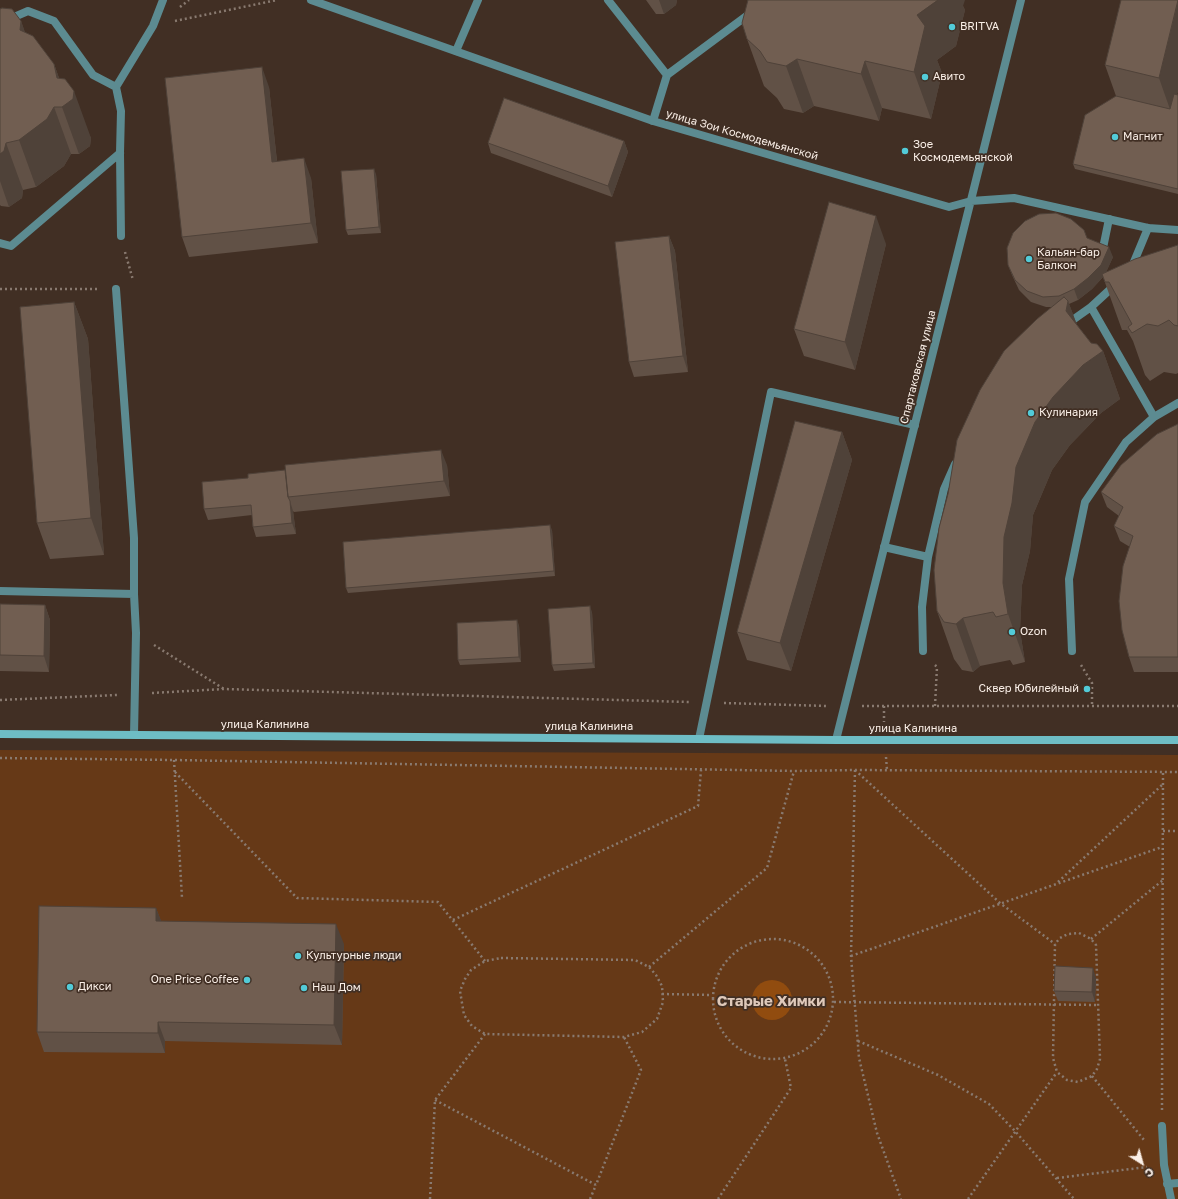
<!DOCTYPE html>
<meta charset="utf-8">
<style>
body{margin:0}
#map{position:relative;width:1178px;height:1199px;overflow:hidden;background:#412f24;font-family:"Golos Text",sans-serif}
canvas{display:block}
.north{position:absolute;left:1122px;top:1143px;width:40px;height:40px;-webkit-text-stroke:3px #412f24;paint-order:stroke;rotate:143deg;font-size:11px;font-weight:700;line-height:16px;text-align:center;color:#fbf0e8}
.north::after{content:'';display:block;margin:auto;width:14px;height:18px;background:#fbf0e8;clip-path:polygon(50% 0,100% 100%,50% 72%,0 100%)}
</style>
<div id="map">
<canvas width="1178" height="1199"></canvas>
<div class="north">С</div>
</div>
<script>
const ctx = document.querySelector('canvas').getContext('2d');
ctx.lineJoin = 'round';
function paint(path, color) { ctx.fillStyle = color; ctx.fill(path, 'evenodd'); }
const poly = rows => new Path2D(rows.map(r => 'M' + r).join(''));
function strokePath(path, color, width, dash) { ctx.strokeStyle = color; ctx.lineWidth = width; ctx.lineCap = dash ? 'butt' : 'round'; ctx.setLineDash(dash || []); ctx.stroke(path); }
function write(font, color, halo, rows, align = 'center') {
  ctx.font = font + ' "Golos Text",sans-serif'; ctx.lineWidth = 3.5; ctx.setLineDash([]); ctx.textBaseline = 'middle'; ctx.strokeStyle = halo; ctx.fillStyle = color; for (const [text, x, y, turn = 0] of rows) {
    ctx.save(); ctx.translate(x, y); ctx.rotate((+turn || 0) * Math.PI / 180); ctx.textAlign = isNaN(turn) ? turn : align; if (halo) ctx.strokeText(text, 0, 0); ctx.fillText(text, 0, 0); ctx.restore();
  }
}
paint(poly([
 [0,750,1178,755,1178,1199,0,1199]
]), '#663917');
paint(poly([
 '752 1000a20 20 0 1 1 40 0a20 20 0 1 1-40 0Z'
]), '#914c0f');
strokePath(poly([
 [180,7,189,0],
 [175,21,277,0],
 [125,252,133,280],
 [0,289,99,289],
 [154,645,224,689],
 [1081,665,1092,683,1092,706],
 [152,693,224,689,689,702],
 [0,700,117,695],
 [724,703,827,706],
 [862,706,1178,706],
 [884,706,884,722],
 [935,706,937,667,935,665],
 [886,757,887,770],
 [0,758,174,760,794,771,855,770,1178,772],
 [174,760,182,898],
 [855,770,851,956,859,1058,877,1133,901,1199],
 [855,770,1000,903,1055,944],
 [175,772,297,898,438,902,485,961],
 [1163,831,1178,831],
 [1058,882,1162,785],
 [453,920,698,806,701,770],
 [1079,933,1091,939,1096,945,1100,1059,1097,1069,1092,1076,1078,1082,1067,1080,1057,1072,1053,1058,1055,944,1060,938,1068,934,1079,933],
 [1091,939,1163,880],
 '713 999a60 60 0 1 1 120 0a60 60 0 1 1-120 0Z',
 [851,956,1162,847],
 [501,958,635,960,649,967,656,975,662,986,663,1002,657,1019,642,1032,624,1037,485,1034,472,1026,464,1015,460,991,465,979,471,970,485,961,501,958],
 [649,967,767,868,794,771],
 [662,994,712,995],
 [834,1002,1098,1005],
 [858,1041,938,1075,989,1104,1015,1131,1074,1199],
 [1092,1076,1144,1140],
 [435,1100,596,1185,641,1070,624,1037],
 [1162,1110,1163,772],
 [1057,1178,1147,1167],
 [430,1199,435,1100,485,1034],
 [590,1199,596,1185],
 [718,1199,791,1088,785,1059],
 [968,1199,1057,1072]
]), '#897a70', 2.5, [2, 3]);
strokePath(poly([
 [608,0,667,75,653,121],
 [0,23,28,11,54,21,93,75,116,87],
 [456,51,478,0],
 [667,75,768,0],
 [121,236,120,153,121,111,116,87,153,26,163,0],
 [0,243,11,246,120,153],
 [1102,253,1109,219],
 [1131,269,1148,228],
 [1116,284,1091,307,1154,417],
 [116,289,134,538,134,594,136,633,134,735],
 [1067,324,1091,307],
 [884,547,928,557],
 [0,591,134,594],
 [923,651,922,607,928,557,944,489,955,464],
 [1072,651,1069,579,1085,502,1126,442,1154,417,1178,403],
 [699,739,771,392,915,425],
 [1162,1126,1164,1165,1171,1199],
 [1167,1184,1178,1183]
]), '#5c8b91', 8);
strokePath(poly([
 [311,0,653,121,949,207,971,201,1014,198,1148,228,1178,230],
 [836,740,1021,0]
]), '#5c8b91', 8);
strokePath(poly([
 [0,734,836,740,1178,740]
]), '#6ebdc5', 8);
paint(poly([
 [646,0,677,0,676,5,664,14,656,14],
 [1178,0,1178,91,1177,94,1178,95,1178,194,1075,169,1073,164,1116,96,1105,65],
 [963,6,965,10,956,46,937,60,942,73,931,119,882,108,879,121,814,106,803,113,784,109,777,98,764,86,747,39],
 [0,9,21,21,25,33,54,64,59,78,91,138,90,146,79,154,71,154,64,166,36,187,23,190,22,198,9,207,1,206,0,205],
 [269,87,277,161,311,178,318,243,189,257,182,237],
 [624,141,628,152,612,197,491,153,488,143],
 [376,174,381,233,348,235,346,230],
 [669,236,675,251,688,372,634,377,629,362],
 [1087,238,1113,257,1106,272,1178,245,1178,373,1176,374,1164,372,1150,381,1145,375,1133,341,1127,330,1122,330,1103,277,1092,289,1078,300,1069,304,1077,325,1091,343,1103,351,1120,399,1101,413,1070,445,1052,470,1033,515,1030,551,1022,585,1020,631,1025,662,1013,665,1010,660,980,666,973,672,962,670,954,659,937,611,1052,307,1046,307,1031,302,1019,290,1012,275,1008,265],
 [886,244,855,370,804,356,794,329],
 [74,302,88,339,104,555,50,559,37,523],
 [1178,424,1178,672,1134,672,1129,657,1130,547,1120,541,1114,526,1119,516,1107,507,1101,492],
 [842,432,852,460,791,671,747,660,737,632],
 [447,465,450,496,294,512,293,511,296,534,256,537,253,527,252,515,208,520,204,509],
 [552,530,555,576,348,593,346,588],
 [0,604,45,605,50,620,49,672,0,671],
 [592,612,595,668,554,671,552,665],
 [519,625,521,662,460,665,458,660],
 [156,908,161,921,344,944,342,1045,165,1041,165,1053,44,1052,37,1032],
 [1096,978,1095,1002,1058,1001,1054,991]
]), '#615146');
paint(poly([
 [659,0,677,0,676,5,664,14],
 [938,0,965,0,963,6,965,10,956,46,937,60,942,73,931,119,914,72,917,15],
 [1178,2,1178,91,1172,115,1159,78],
 [21,21,38,68,20,30],
 [797,59,814,106,803,113,786,66],
 [865,61,882,108,879,121,861,74],
 [54,64,68,103,74,91,91,138,90,146,79,154,62,107,57,78],
 [262,67,269,87,279,181,272,162],
 [54,107,71,154,64,166,36,187,19,140],
 [624,141,628,152,612,197,608,186],
 [6,143,23,190,22,198,9,207,0,181,0,154],
 [304,158,311,178,318,243,311,223],
 [374,169,376,174,381,233,379,227],
 [876,216,886,244,855,370,845,342],
 [669,236,675,251,688,372,683,356],
 [1109,247,1113,257,1105,275,1092,289,1078,300,1074,289],
 [1068,301,1086,349,1066,311],
 [74,302,88,339,104,555,91,518],
 [1103,351,1120,399,1101,413,1070,445,1052,470,1033,515,1030,551,1022,585,1020,631,1025,662,1008,614,1003,583,1004,537,1016,467,1035,422,1053,397,1083,365],
 [842,432,852,460,791,671,780,643],
 [441,450,447,465,450,496,444,481],
 [290,501,293,511,296,534,292,523],
 [550,525,552,530,555,576,554,571],
 [45,605,50,620,49,672,44,656],
 [590,606,592,612,595,668,593,663],
 [963,618,980,666,973,672,956,624],
 [517,620,519,625,521,662,519,657],
 [156,908,164,928,156,921],
 [336,924,344,944,342,1045,334,1025],
 [1093,968,1096,978,1095,1002,1092,992],
 [158,1022,165,1041,165,1053,158,1033]
]), '#4f4239');
const building = poly([
 [748,0,938,0,917,15,925,26,914,72,865,61,861,74,797,59,786,66,767,62,760,51,747,39,742,23,748,0],
 [1121,0,1178,0,1159,78,1105,65,1121,0],
 [2,8,12,9,21,21,20,30,33,36,54,64,57,78,65,79,74,91,73,99,62,107,54,107,47,119,19,140,6,143,4,151,0,154,0,9,2,8],
 [262,67,272,162,304,158,311,223,182,237,165,78,262,67],
 [1174,94,1178,95,1178,189,1073,164,1085,115,1116,96,1170,109,1174,94],
 [504,98,624,141,608,186,488,143,504,98],
 [374,169,379,227,346,230,341,171,374,169],
 [829,202,876,216,845,342,794,329,829,202],
 [1056,213,1071,219,1084,230,1087,238,1109,247,1101,265,1088,278,1074,289,1059,296,1043,297,1027,291,1015,280,1008,265,1007,248,1013,233,1025,221,1039,214,1056,213],
 [669,236,683,356,629,362,615,242,669,236],
 [1178,245,1178,326,1174,325,1169,320,1158,326,1147,324,1132,333,1128,327,1132,324,1109,282,1105,282,1102,274,1135,259,1178,245],
 [1064,297,1068,301,1066,311,1091,343,1097,344,1103,351,1083,365,1053,397,1035,422,1016,467,1012,503,1004,537,1003,583,1008,614,996,617,993,612,963,618,956,624,944,622,937,611,934,570,939,528,948,494,957,440,980,390,1004,351,1037,319,1064,297],
 [74,302,91,518,37,523,20,307,74,302],
 [795,421,842,432,780,643,737,632,795,421],
 [1178,424,1178,657,1129,657,1122,630,1119,601,1123,566,1133,536,1114,526,1123,507,1101,492,1121,465,1157,434,1178,424],
 [441,450,444,481,288,497,285,465,441,450],
 [285,470,288,497,290,501,292,523,253,527,251,505,204,509,202,482,248,478,248,474,285,470],
 [550,525,554,571,346,588,343,542,550,525],
 [0,604,45,605,44,656,0,655,0,604],
 [590,606,593,663,552,665,548,609,590,606],
 [517,620,519,657,458,660,457,623,517,620],
 [39,906,156,908,156,921,336,924,334,1025,158,1022,158,1033,37,1032,39,906],
 [1055,966,1093,968,1092,992,1054,991,1055,966]
]);
paint(building, '#715e51');
strokePath(building, '#4f4239', 1);
for (const [x, y, r, color] of [
 [952,27,4,"#52cbd8"],
 [925,77,4,"#52cbd8"],
 [1115,137,4,"#52cbd8"],
 [905,151,4,"#52cbd8"],
 [1029,259,4,"#52cbd8"],
 [1031,413,4,"#52cbd8"],
 [1012,632,4,"#52cbd8"],
 [1087,689,4,"#52cbd8"],
 [298,956,4,"#52cbd8"],
 [247,980,4,"#52cbd8"],
 [70,987,4,"#52cbd8"],
 [304,988,4,"#52cbd8"]
]) { const dot = new Path2D(); dot.arc(x, y, r, 0, 2 * Math.PI); ctx.fillStyle = color; ctx.fill(dot); strokePath(dot, '#412f24', 1.5); }
write('11px', '#fbf0e8', '#412f24', [
 ["BRITVA",960,27],
 ["Авито",933,77],
 ["Магнит",1123,137],
 ["Зое",913,145],
 ["Космодемьянской",913,158],
 ["Кальян-бар",1037,253],
 ["Балкон",1037,266],
 ["Кулинария",1039,413],
 ["Ozon",1020,632],
 ["Сквер Юбилейный",1079,689,"right"],
 ["Культурные люди",306,956],
 ["One Price Coffee",239,980,"right"],
 ["Дикси",78,987],
 ["Наш Дом",312,988]
], 'left');
write('11px', '#fbf0e8', '#412f24', [
 ["улица Зои Космодемьянской",742,135,16],
 ["Спартаковская улица",918,367,-76],
 ["улица Калинина",265,725],
 ["улица Калинина",589,727],
 ["улица Калинина",913,729]
]);
write('bold 15px', '#dfc9ba', '#412f24', [
 ["Старые Химки",771,1001]
]);
</script>
